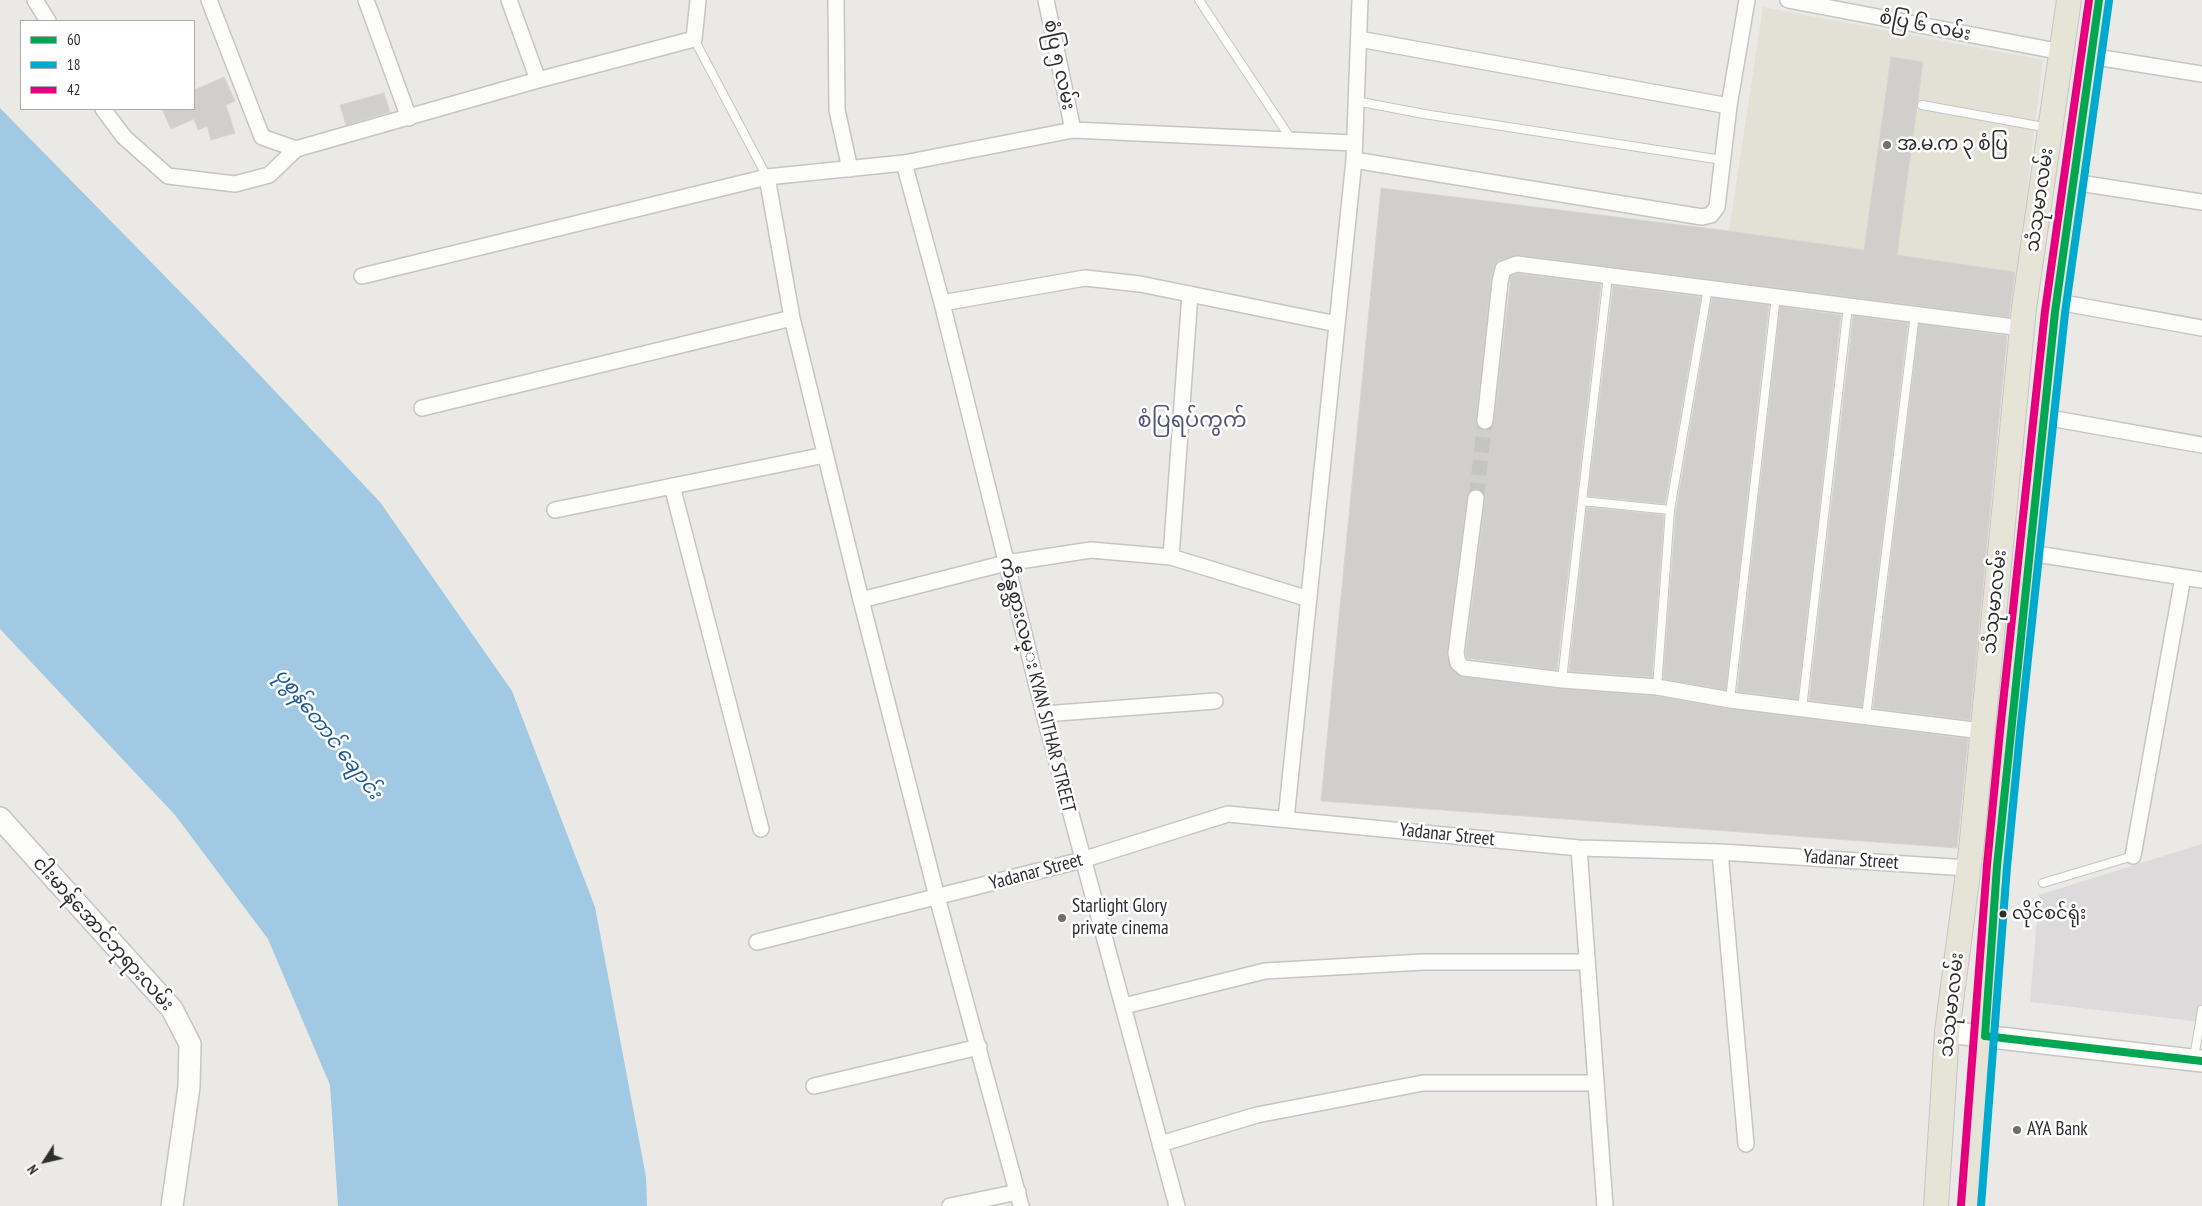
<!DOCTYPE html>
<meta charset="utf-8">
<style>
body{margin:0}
#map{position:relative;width:2202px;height:1206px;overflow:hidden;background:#eae9e5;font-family:"PT Sans Narrow",sans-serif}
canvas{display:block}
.legend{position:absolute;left:20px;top:20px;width:175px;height:90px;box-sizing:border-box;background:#fff;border:1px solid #ababab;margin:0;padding:6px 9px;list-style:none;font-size:15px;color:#2e2e2e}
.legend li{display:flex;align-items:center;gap:10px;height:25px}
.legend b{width:25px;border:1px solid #ababab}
.north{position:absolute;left:20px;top:1136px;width:50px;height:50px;-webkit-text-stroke:4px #fff;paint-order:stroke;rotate:235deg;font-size:14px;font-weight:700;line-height:20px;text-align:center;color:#2e2e2e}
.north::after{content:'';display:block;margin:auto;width:18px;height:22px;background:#2e2e2e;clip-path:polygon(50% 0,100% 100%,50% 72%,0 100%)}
</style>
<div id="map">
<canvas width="2202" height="1206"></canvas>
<ul class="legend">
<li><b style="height:6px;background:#00a651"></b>60</li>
<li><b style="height:6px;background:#00a9ce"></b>18</li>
<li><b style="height:6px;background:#e5007d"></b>42</li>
</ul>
<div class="north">N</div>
</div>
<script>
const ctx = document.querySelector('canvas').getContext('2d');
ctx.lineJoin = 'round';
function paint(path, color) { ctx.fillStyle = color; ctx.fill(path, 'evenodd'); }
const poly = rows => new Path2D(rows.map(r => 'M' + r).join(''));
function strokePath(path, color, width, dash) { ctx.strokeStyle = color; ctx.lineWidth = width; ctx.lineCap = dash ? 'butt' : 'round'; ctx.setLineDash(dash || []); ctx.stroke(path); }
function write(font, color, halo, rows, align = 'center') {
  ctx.font = font + ' "PT Sans Narrow","Noto Sans Myanmar",sans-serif'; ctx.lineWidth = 5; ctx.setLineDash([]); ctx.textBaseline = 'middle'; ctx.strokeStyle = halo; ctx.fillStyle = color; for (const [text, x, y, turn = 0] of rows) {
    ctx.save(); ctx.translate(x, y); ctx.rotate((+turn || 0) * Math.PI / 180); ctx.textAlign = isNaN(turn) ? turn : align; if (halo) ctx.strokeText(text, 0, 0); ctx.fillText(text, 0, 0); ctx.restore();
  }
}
paint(poly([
 [2202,844,2202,1022,2030,1002,2039,895]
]), '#dcdadb');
paint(poly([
 [1763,7,2043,60,2017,272,1729,231]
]), '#e3e1d5');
paint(poly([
 [0,108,200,312,380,502,512,691,595,907,646,1177,647,1206,338,1206,330,1085,268,939,175,815,0,629]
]), '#a2c9e3');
const building = poly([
 [1891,57,1923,62,1897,255,2015,272,2009,317,1518,255,1499,260,1494,266,1491,281,1476,420,1477,425,1484,430,1489,429,1494,422,1511,276,1518,274,1601,284,1557,670,1467,658,1466,653,1485,499,1484,494,1478,489,1472,490,1467,497,1447,655,1452,670,1463,677,1561,689,1656,696,1729,709,1968,739,1957,848,1321,801,1381,188,1729,231,1864,250,1891,57],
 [224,77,235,101,226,105,235,133,211,140,207,126,198,130,194,119,171,129,162,109,194,109,194,90,224,77],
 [384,93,390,112,346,125,340,105,384,93],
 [1613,286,1701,297,1665,504,1588,496,1613,286],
 [1712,298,1769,305,1726,690,1663,679,1676,511,1712,298],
 [1780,307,1841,315,1798,699,1737,691,1780,307],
 [1853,316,1908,323,1862,707,1809,700,1853,316],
 [1919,324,2007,336,1970,720,1873,708,1919,324],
 [1587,507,1664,515,1652,677,1569,671,1587,507]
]);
paint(building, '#d0cfcb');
strokePath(building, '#d6d5d1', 1);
strokePath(poly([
 [1476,498,1485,421]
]), '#c4c4c0', 15, [15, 8]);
const lane = poly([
 [1199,0,1291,139],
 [694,39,767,177],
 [1356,101,1424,114,1722,160],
 [1922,105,2049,128],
 [1582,501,1608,276],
 [1562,680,1582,501,1670,510],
 [1657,687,1670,510,1708,288],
 [1730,700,1776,296],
 [1802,709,1848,306],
 [1866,717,1915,314],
 [2043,883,2133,856],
 [2194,1058,2202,1010]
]);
const street = poly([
 [35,0,48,21],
 [209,0,262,137,296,149],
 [366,0,409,118],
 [509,0,538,80],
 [836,0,837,110,850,169],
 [1046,0,1073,130],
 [1788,0,2062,52],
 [1359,39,1729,106],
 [2090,56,2202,74],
 [103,109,124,137,168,176,235,184,269,175,296,149,538,80,694,39,698,0],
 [1354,160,1702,217,1711,215,1717,207,1729,106,1747,0],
 [904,163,942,303,1044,714,1177,1206],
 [767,177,792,318,861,600,937,897,1021,1206],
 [2073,182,2202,202],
 [362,276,767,177,904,163,1073,130,1353,143],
 [2058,302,2202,328],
 [942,303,1085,278,1140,284,1337,324],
 [422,408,792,318],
 [2044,417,2202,445],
 [1485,421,1500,282,1503,269,1517,264,2022,328],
 [672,486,761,829],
 [1476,498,1456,653,1458,663,1464,668,1562,680,1657,687,1730,700,1982,731],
 [555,510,825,455],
 [2030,553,2202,580],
 [1171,557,1190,294],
 [861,600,1006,563,1091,550,1171,557,1309,599],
 [1044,714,1215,701],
 [1286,819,1354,160,1360,0],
 [1579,848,1605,1206],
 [1720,852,1746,1144],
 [2133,856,2183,577],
 [757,942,1082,860,1228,814,1579,848,1720,852,1968,868],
 [1124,1006,1265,971,1423,962,1587,962],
 [814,1086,979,1047],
 [1160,1144,1257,1115,1423,1083,1596,1083],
 [950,1206,1018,1192]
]);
const secondary = poly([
 [0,818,172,1009,190,1044,189,1087,172,1206],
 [1947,1032,2202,1061]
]);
const primary = poly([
 [1936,1206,1947,1032,1971,850,2024,308,2069,0],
 [1971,1206,1997,866,2010,732,2055,312,2099,0]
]);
strokePath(lane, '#c5c5c5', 10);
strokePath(street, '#c5c5c5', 18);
strokePath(secondary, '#c5c5c5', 24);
strokePath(primary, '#c6c5c4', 26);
strokePath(lane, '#fcfcfb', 8);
strokePath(street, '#fcfcfb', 15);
strokePath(secondary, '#fcfcfb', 21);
strokePath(primary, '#e6e4d7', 24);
strokePath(poly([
 [1985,1036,1997,866,2055,312,2099,0],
 [1985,1036,2202,1061]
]), '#00a651', 8);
strokePath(poly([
 [1981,1206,2007,867,2020,733,2065,313,2109,1]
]), '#00a9ce', 8);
strokePath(poly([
 [1961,1205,1987,865,2000,731,2045,311,2089,0]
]), '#e5007d', 8);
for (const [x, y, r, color] of [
 [1887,145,5,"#706f6e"],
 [2003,914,4.5,"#2e2e2e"],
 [1062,918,5,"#706f6e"],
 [2017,1130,5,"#706f6e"]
]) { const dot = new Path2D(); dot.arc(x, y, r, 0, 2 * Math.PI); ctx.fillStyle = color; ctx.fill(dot); strokePath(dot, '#fff', 2); }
write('18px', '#2e2e2e', '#fff', [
 ["လိုင်စင်ရုံး",2012,914]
], 'left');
write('19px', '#2e2e2e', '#fff', [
 ["စံပြ ၆ လမ်း",1925,26,11],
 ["စံပြ ၅ လမ်း",1059,65,78],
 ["သံသုမာလမ်း",2040,200,-82],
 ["သံသုမာလမ်း",1995,602,-84],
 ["ကဵန္စစ္သားလမ္း KYAN SITHAR STREET",1037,685,76],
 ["Yadanar Street",1447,835,6],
 ["Yadanar Street",1851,860,4],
 ["Yadanar Street",1036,872,-15],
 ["ငါးမာန်အောင်ဘုရားလမ်း",103,934,48],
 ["သံသုမာလမ်း",1952,1005,-84]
]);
write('19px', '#2e2e2e', '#fff', [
 ["အ.မ.က ၃ စံပြ",1897,145],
 ["Starlight Glory",1072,907],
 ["private cinema",1072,929],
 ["AYA Bank",2027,1130]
], 'left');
write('italic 20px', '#1e5a91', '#fff', [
 ["ပုစွန်တောင် ချောင်း",328,734,52]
]);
write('21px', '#53547a', '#fff', [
 ["စံပြရပ်ကွက်",1192,421]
]);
</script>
